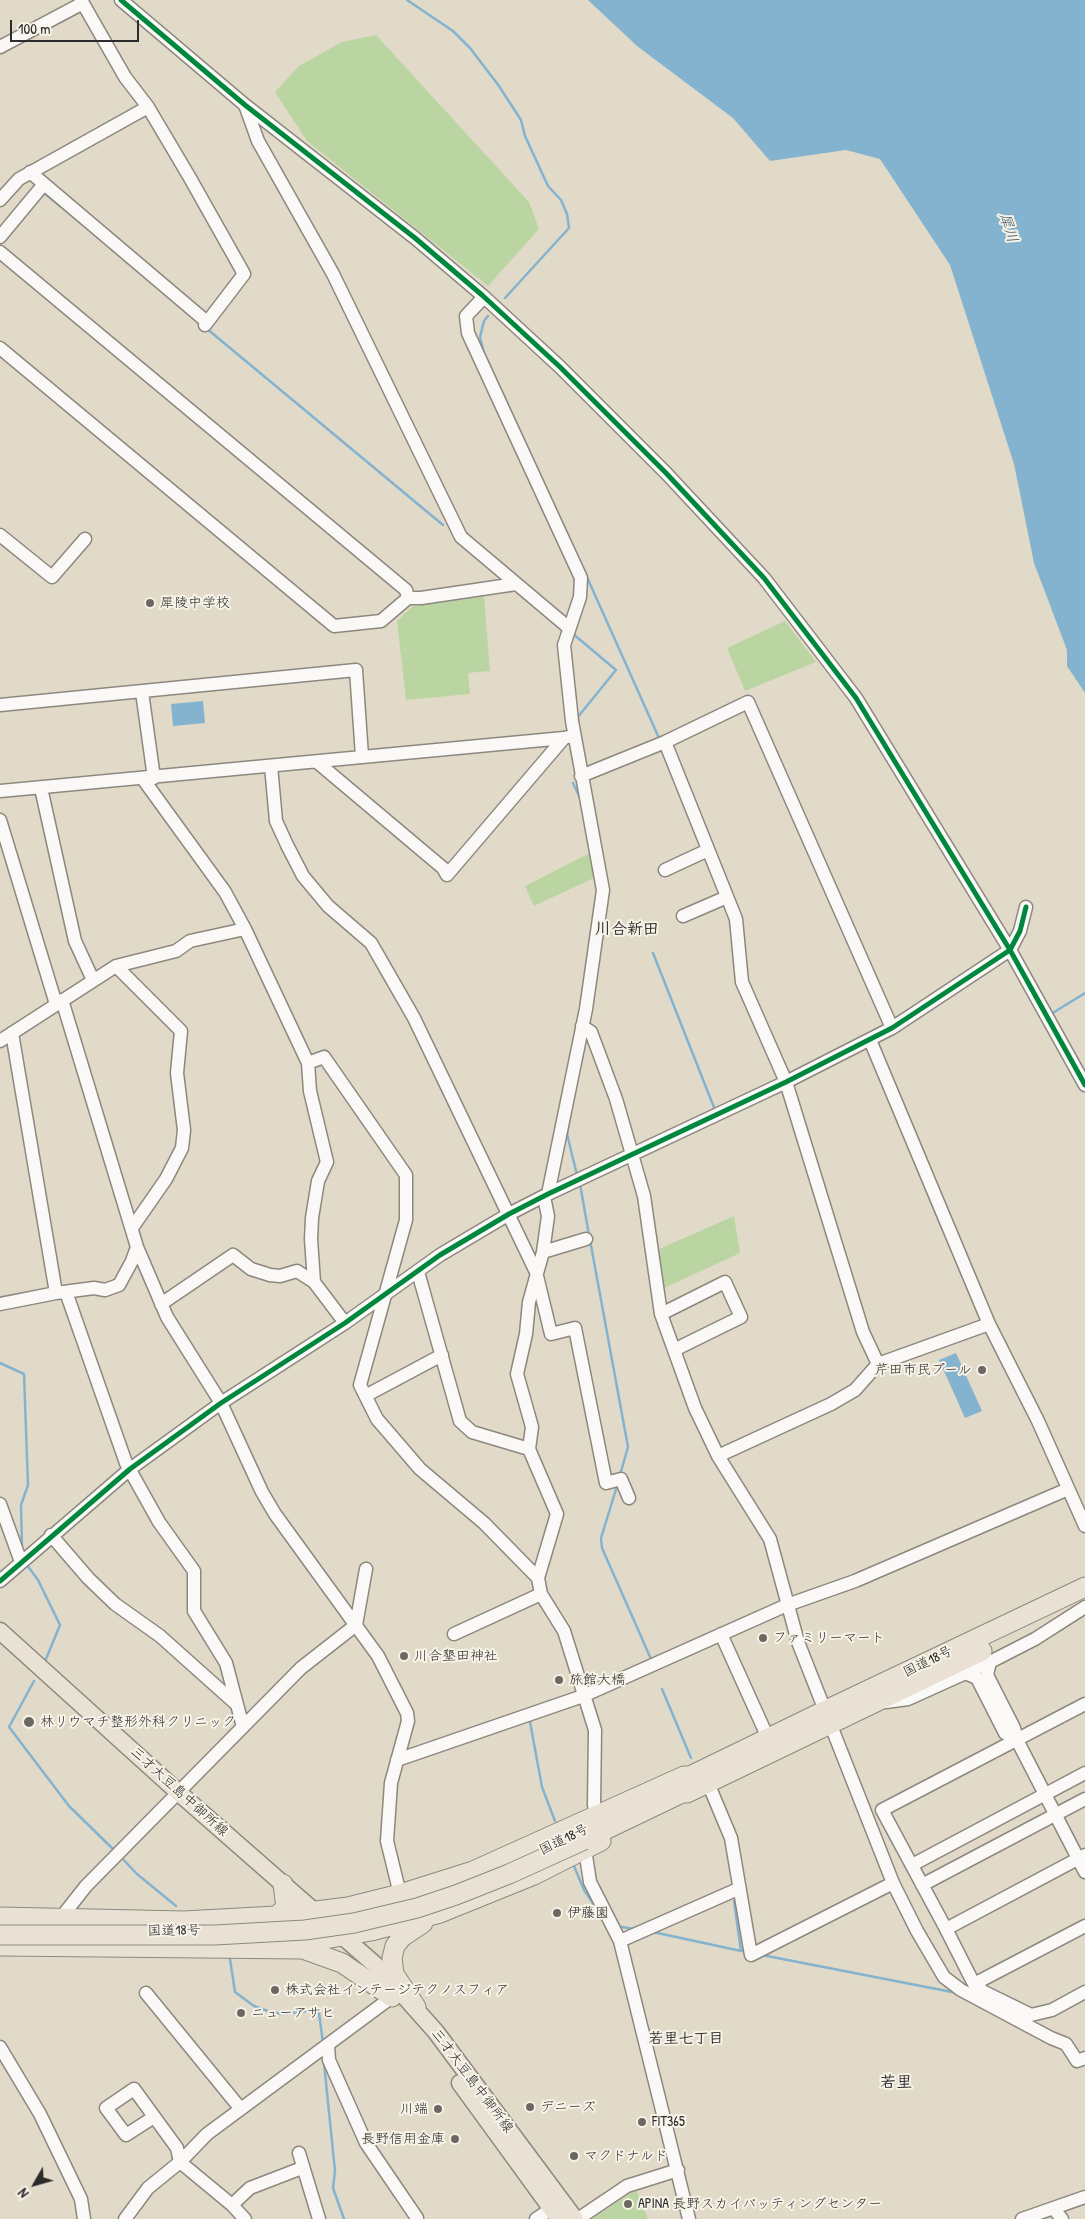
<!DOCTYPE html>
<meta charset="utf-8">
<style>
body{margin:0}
#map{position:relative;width:1085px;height:2219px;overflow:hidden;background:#e2dac8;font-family:"Patrick Hand",sans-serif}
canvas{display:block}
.north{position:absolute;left:10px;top:2159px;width:50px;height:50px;-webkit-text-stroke:4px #f7f3e8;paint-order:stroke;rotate:232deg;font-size:14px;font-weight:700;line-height:20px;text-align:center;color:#2b2b2b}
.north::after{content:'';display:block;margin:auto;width:18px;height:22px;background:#2b2b2b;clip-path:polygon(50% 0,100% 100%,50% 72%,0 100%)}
.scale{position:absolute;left:10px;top:20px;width:129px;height:22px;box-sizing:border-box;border:2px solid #2b2b2b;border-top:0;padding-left:6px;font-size:15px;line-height:18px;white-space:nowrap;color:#2b2b2b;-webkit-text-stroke:4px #f7f3e8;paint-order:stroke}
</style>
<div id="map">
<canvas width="1085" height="2219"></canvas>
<div class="north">N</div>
<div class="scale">100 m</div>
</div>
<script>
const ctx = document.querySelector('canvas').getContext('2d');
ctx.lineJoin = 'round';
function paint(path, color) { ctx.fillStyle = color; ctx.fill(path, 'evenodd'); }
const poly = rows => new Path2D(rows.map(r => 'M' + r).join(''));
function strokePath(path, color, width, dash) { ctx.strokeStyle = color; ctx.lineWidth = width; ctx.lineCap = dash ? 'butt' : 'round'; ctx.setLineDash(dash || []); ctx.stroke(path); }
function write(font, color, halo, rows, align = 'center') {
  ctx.font = font + ' "Patrick Hand","Klee One",sans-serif'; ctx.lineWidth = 4; ctx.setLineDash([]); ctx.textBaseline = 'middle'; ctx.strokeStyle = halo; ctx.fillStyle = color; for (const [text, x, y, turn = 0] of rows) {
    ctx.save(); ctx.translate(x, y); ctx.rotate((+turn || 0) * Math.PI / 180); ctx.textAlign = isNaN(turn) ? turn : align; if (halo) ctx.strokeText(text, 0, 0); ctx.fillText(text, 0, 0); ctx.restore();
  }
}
paint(poly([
 [376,35,529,202,539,229,488,286,307,141,275,92,299,66,342,42],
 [484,596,490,671,468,673,470,694,406,700,397,621,413,606],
 [785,621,816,662,745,691,727,648],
 [590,853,596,877,534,906,525,886],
 [734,1216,740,1253,662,1289,657,1250],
 [636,2190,648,2219,592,2219]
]), '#bbd5a2');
paint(poly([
 [588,0,1085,0,1085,693,1067,666,1067,650,1034,563,1014,464,950,265,880,159,846,150,770,161,733,118,637,46],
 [203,701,205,723,173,726,171,704],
 [956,1353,982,1411,965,1418,939,1360]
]), '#84b3cf');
strokePath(poly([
 [407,0,453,31,470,48,499,86,521,120,525,136,548,186,561,200,567,214,569,228,505,298],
 [43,192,87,228],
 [488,316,484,321,480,337,484,353,568,536],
 [206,328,443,525],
 [586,575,659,738],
 [572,633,616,670,577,718],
 [573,783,581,800],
 [653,953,715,1110],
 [1051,1014,1085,993],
 [571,1112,567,1134,577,1175],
 [916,1165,943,1230],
 [580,1184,589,1235],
 [590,1240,628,1447,620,1475],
 [0,1363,24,1374,28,1485,21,1505,22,1548],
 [617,1486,601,1538,602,1548,651,1659],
 [27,1565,38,1580,60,1625,46,1659],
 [34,1681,9,1727,69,1806,114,1850],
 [662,1689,691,1758],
 [530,1722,542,1787,555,1821],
 [120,1856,137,1874,176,1906],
 [574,1866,584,1890,597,1909],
 [734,1901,741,1951,743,1951],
 [622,1927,634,1929],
 [653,1932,741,1951],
 [762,1955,957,1993],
 [230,1959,235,1992,254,2006,268,2011,281,2014,308,2011,319,2013,323,2043],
 [324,2063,335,2171,333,2188,344,2219]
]), '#84b3cf', 2.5);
const minor = poly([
 [81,0,125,77,148,107,190,178,244,274,205,325],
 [121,0,245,105,415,238,482,295,560,367,666,473,764,578,856,698,1010,950,1085,1085],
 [0,47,83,3],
 [245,105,258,141,333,274,461,537,569,628],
 [30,172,207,322],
 [0,200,19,179,148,107],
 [0,237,44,184],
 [0,252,406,590,408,598],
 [484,297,466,316,468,333,581,578,580,597,564,645,572,721,603,890,586,1009,548,1194],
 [0,348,334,626,381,621,408,598,421,598,516,584],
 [0,535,52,577,85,539],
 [142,692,154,778],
 [0,705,356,670,362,756],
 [665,742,736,919,742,982,786,1082,863,1332,878,1364,989,1324],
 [317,762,443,868,447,875,564,738,568,737],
 [271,766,276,821,287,845,303,876,328,906,371,943,414,1018,536,1272,551,1334,575,1328,606,1483,621,1479,629,1498],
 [581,776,665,742,748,702,892,1028],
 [143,779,225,892,245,929,308,1063,310,1091,327,1162,318,1181,312,1218,311,1239,314,1282,345,1323],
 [41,788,75,941,93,980],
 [0,791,564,738],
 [0,820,56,1004],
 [665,870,708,850],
 [683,916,727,897],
 [116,966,181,1031,177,1073,184,1130,182,1148,166,1179,132,1228],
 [62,1000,137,1247,167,1317,221,1403,262,1492,275,1514,378,1656,407,1713,408,1721,391,1783,387,1841,400,1894],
 [582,1026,591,1032,616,1099,644,1196,661,1314,695,1408,718,1456,770,1539,798,1642,893,1883,917,1931,944,1977,961,1990,1051,2038,1066,2044,1077,2061,1085,2058],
 [12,1033,56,1293],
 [870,1040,989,1324,1038,1421,1085,1526],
 [0,1041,116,966,176,951,190,941,245,929],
 [308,1063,324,1057,406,1175,406,1220,360,1385,377,1419,420,1469,484,1523,538,1578],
 [544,1197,548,1216,543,1252,529,1302,526,1334,517,1374,532,1427,529,1449,557,1514,538,1578,541,1594,564,1631,595,1730,594,1805,597,1817],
 [543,1252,586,1239],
 [418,1272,460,1421,472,1432,529,1449],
 [66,1292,126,1463,159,1522,194,1571,194,1611,226,1663,243,1727],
 [0,1304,56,1293,94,1288,105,1290,119,1285,132,1261,137,1247],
 [161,1304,233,1255,251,1269,270,1275,280,1276,297,1271,314,1282],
 [661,1314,725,1282,741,1317,674,1350],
 [367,1395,442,1355],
 [718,1456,831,1404,855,1390,878,1364],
 [0,1504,21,1562],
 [51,1535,88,1578,115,1604,160,1636,235,1703],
 [0,1581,130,1469,221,1403,345,1323,440,1255,509,1214,548,1194,786,1082,892,1028,1010,950,1020,931,1026,907],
 [454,1634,541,1594],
 [721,1634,768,1738],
 [990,1662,987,1675,1014,1728,1017,1740,1085,1872],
 [965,1673,977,1678,1005,1733,1017,1740],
 [886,1702,908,1699,990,1662,1035,1639,1085,1607],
 [1085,1704,882,1810,946,1929,1085,1855],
 [397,1760,583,1696,787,1605,855,1581,1068,1489],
 [708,1783,731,1838,751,1955,893,1883],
 [585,1849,590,1882,620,1941,738,1889],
 [912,1865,1085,1773],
 [922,1885,1085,1799],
 [60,1919,86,1886,301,1668,356,1625,366,1569],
 [946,1929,974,1984,984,1992,1031,2015,1052,2010,1085,1992],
 [620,1941,689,2219],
 [974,1984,1085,1926],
 [146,1993,240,2108],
 [328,2045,329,2060,366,2143,417,2218],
 [0,2047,40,2114,81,2199,84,2219],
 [154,2117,126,2135,106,2108,134,2089,177,2148,180,2162,232,2205,245,2219],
 [299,2153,319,2219],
 [232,2205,250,2188,302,2168],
 [1053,2208,1062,2219],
 [125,2219,148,2188,180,2162,207,2134,392,1997],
 [536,2219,551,2209],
 [578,2219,627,2186,678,2170],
 [1022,2219,1085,2197]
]);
const major = poly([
 [0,1631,178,1792,380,1969,436,2032,575,2219],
 [460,2083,559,2219]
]);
const highway = poly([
 [681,1782,690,1776,824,1711,1085,1587],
 [584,1840,682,1793,687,1793,982,1651],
 [276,1916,286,1908,283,1884],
 [0,1917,184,1921,276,1916,348,1907,400,1894,473,1871,684,1776,690,1776],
 [0,1946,303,1949,342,1963,392,1997],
 [274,1948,371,1931,440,1913,534,1875,601,1841],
 [416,2007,394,1974,392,1958,395,1946,402,1937,423,1923]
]);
strokePath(minor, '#8c887f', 15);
strokePath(major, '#8c887f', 19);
strokePath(highway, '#8c887f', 21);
strokePath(minor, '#fbf9f7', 12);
strokePath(major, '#eae1d5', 16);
strokePath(highway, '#eae1d5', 19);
const highwayBridge = poly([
 [0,1935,215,1935,305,1930,354,1923,417,1908,456,1895,509,1874,584,1840]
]);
strokePath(highwayBridge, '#8c887f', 21, []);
strokePath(highwayBridge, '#eae1d5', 19);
strokePath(poly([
 [121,0,245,105,415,238,482,295,560,367,666,473,764,578,856,698,1010,950,1085,1085],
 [0,1581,130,1469,221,1403,345,1323,440,1255,509,1214,548,1194,786,1082,892,1028,1010,950,1020,931,1026,907]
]), '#00873e', 5);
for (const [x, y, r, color] of [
 [150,603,5,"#6b6862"],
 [982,1370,5,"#6b6862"],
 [763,1638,5,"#6b6862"],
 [404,1656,5,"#6b6862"],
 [559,1680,5,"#6b6862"],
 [29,1722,6,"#6b6862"],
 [557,1913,5,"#6b6862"],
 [275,1990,5,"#6b6862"],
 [241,2013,5,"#6b6862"],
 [530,2107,5,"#6b6862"],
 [438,2109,5,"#6b6862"],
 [642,2122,5,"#6b6862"],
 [455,2139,5,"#6b6862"],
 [574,2156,5,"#6b6862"],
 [628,2204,5,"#6b6862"]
]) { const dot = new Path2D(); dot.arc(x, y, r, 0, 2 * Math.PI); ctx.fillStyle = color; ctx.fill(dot); strokePath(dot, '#f7f3e8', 2); }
write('14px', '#2b2b2b', '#f7f3e8', [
 ["犀陵中学校",160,603],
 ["芹田市民プール",972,1370,"right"],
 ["ファミリーマート",773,1638],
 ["川合墾田神社",414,1656],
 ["旅館大橋",569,1680],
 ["林リウマチ整形外科クリニック",40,1722],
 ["伊藤園",567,1913],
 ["株式会社インテージテクノスフィア",285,1990],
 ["ニューアサヒ",251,2013],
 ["デニーズ",540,2107],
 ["川端",428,2109,"right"],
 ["FIT365",652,2122],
 ["長野信用金庫",445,2139,"right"],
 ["マクドナルド",584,2156],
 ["APINA 長野スカイバッティングセンター",638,2204]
], 'left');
write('14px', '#2b2b2b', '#f7f3e8', [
 ["国道18号",928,1662,-26],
 ["三才大豆島中御所線",179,1792,42],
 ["国道18号",564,1840,-26],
 ["国道18号",174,1931,-1],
 ["三才大豆島中御所線",472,2081,53]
]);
write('italic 15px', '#3c5565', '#f7f3e8', [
 ["犀川",1008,228,72]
]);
write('bold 15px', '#2b2b2b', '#f7f3e8', [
 ["若里七丁目",686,2039]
]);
write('bold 16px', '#2b2b2b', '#f7f3e8', [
 ["川合新田",627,930],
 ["若里",896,2083]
]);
</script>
